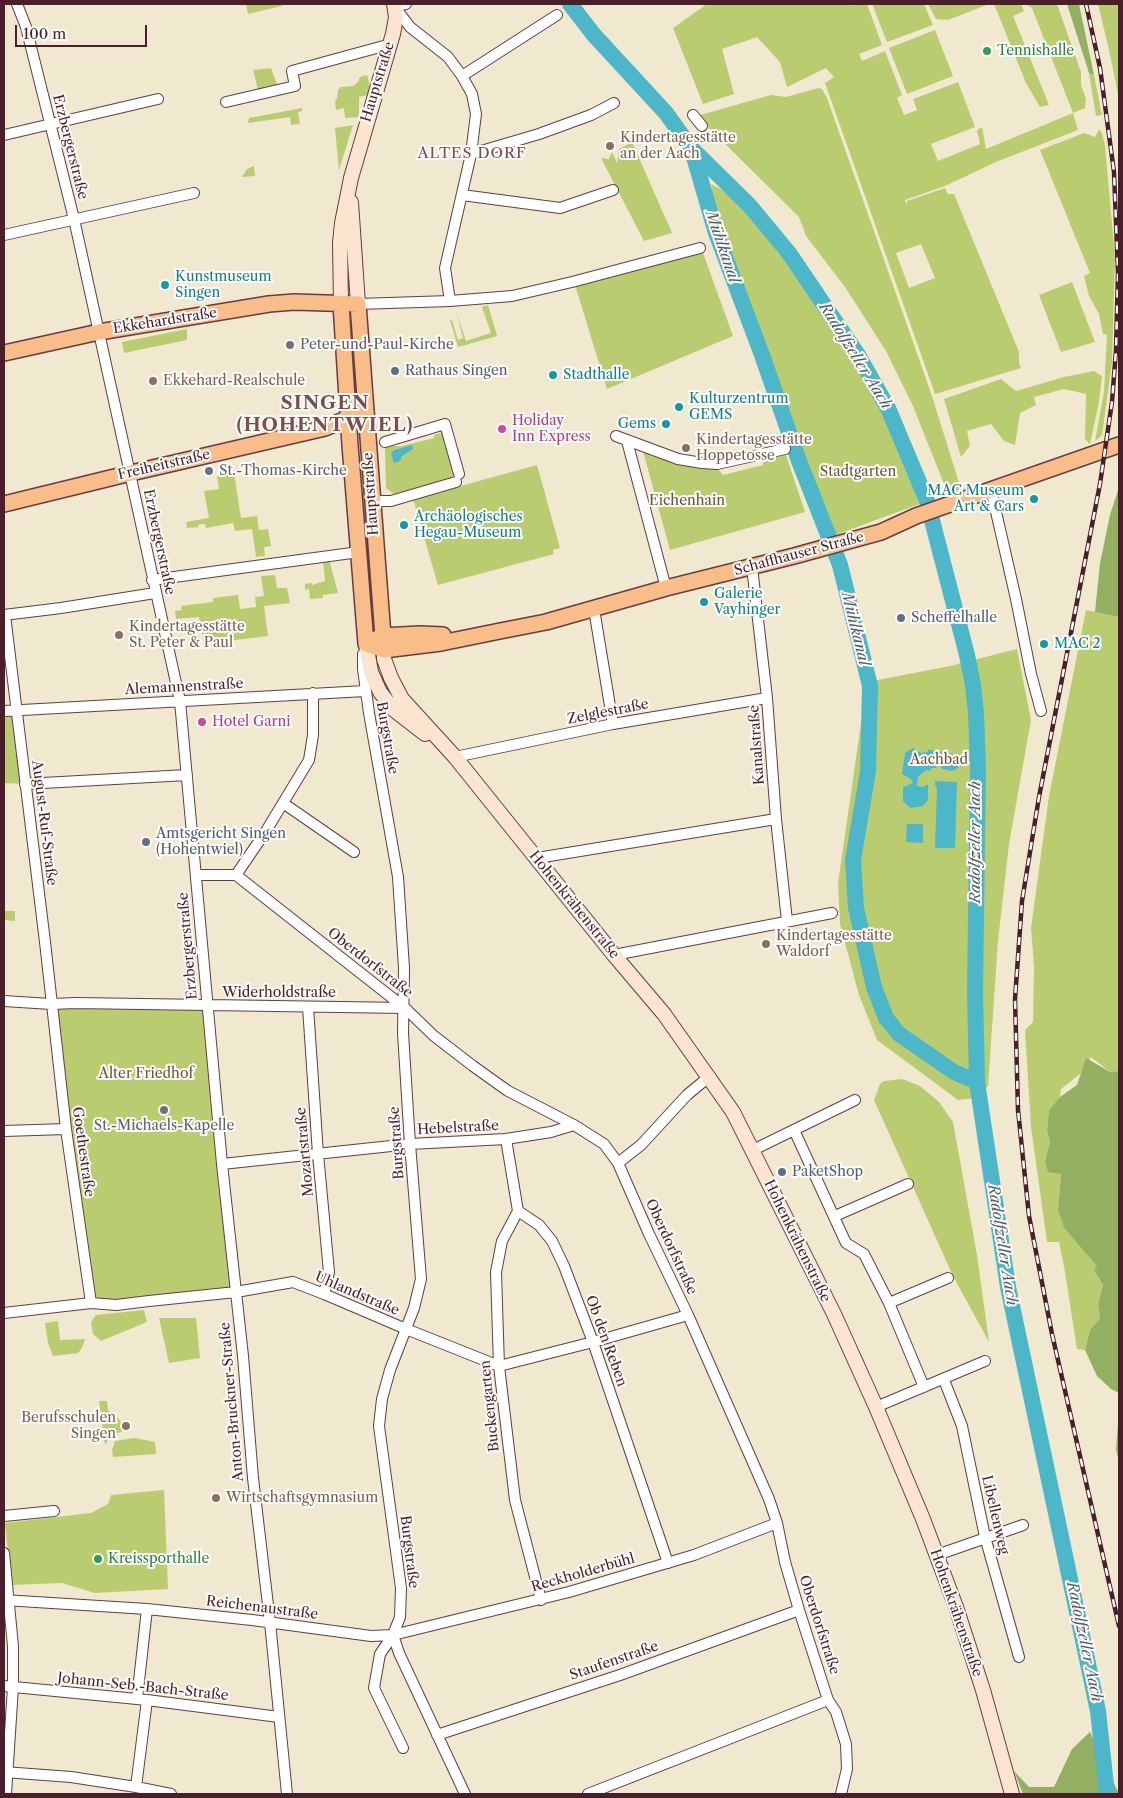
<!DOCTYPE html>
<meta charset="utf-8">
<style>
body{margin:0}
#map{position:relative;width:1123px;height:1798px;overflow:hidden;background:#f0e9d0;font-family:"Libre Caslon Text",serif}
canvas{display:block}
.frame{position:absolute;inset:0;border:5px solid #4a1f2b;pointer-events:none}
.scale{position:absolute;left:15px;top:25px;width:132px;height:22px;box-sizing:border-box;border:2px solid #4a1f2b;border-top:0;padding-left:6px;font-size:15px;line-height:18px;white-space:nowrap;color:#4a1f2b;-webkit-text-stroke:4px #fdfcf7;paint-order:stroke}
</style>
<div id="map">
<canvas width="1123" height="1798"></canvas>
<div class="frame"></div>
<div class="scale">100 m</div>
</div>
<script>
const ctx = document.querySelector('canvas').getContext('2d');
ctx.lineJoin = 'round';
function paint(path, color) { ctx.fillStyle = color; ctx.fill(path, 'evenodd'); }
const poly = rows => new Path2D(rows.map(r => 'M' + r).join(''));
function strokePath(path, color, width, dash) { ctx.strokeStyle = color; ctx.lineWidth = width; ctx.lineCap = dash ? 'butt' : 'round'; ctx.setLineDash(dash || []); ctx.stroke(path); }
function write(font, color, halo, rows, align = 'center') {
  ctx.font = font + ' "Libre Caslon Text",serif'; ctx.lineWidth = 4; ctx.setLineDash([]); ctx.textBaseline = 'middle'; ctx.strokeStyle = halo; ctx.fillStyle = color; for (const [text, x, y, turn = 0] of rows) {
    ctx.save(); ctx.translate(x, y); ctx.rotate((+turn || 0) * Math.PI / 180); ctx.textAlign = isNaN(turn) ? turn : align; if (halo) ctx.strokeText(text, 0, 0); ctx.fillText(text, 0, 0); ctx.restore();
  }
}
paint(poly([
 [246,4,281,4,282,6,248,14],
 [707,4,854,4,851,6,857,4,867,4,882,45,859,54,862,61,885,51,902,95,897,98,904,115,917,110,913,99,958,82,975,127,931,144,938,161,980,144,977,130,982,127,986,149,1073,113,1032,8,1025,4,1057,4,1081,72,1081,85,1086,99,1085,108,1073,113,1078,130,996,162,945,186,905,200,907,205,907,201,945,188,948,194,954,194,1019,352,1019,363,1021,368,935,394,825,83,834,77,826,68,787,87,780,62,757,37,722,49,734,94,703,104,673,28],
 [921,244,935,278,909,288,896,253],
 [872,4,924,4,933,25,887,42],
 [928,4,989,4,948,20,936,19],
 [994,4,1021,4,1024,11,1013,16,1049,105,1040,107,1026,83],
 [1098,4,1119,4,1119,99,1109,50],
 [935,30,953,76,907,94,889,48],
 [271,68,279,90,259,94,253,70],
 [1089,73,1094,75,1102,115,1096,116],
 [367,75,372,94,359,97,359,117,345,118,344,108,336,110,335,102,337,98,338,90,341,87,353,86,358,82,360,77],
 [818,88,822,89,827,98,931,393,961,489,948,494,913,406,886,351,845,287,806,236,799,217,697,116,771,95,786,97],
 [302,108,302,111,298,112,300,124,291,125,290,117,248,123,249,118],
 [353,125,339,170,335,128],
 [1099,129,1102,133,1105,145,1115,257,1112,362,1102,435,1095,441,1104,392,1107,335,1103,334,1099,314,1089,296,1084,276,1090,273,1040,150,1084,133,1095,137],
 [632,142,672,233,644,241,601,158,609,159,612,152,617,163,619,149],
 [254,166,255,176,242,177,247,169],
 [711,184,755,207,816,301,833,333,886,409,925,502,827,538,763,354,717,233],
 [702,250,733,336,607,389,575,285],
 [1072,282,1095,342,1061,352,1039,295],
 [488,305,497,336,458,347,450,320,452,320,458,340,463,338,456,311,466,341,491,333,482,307],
 [187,329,187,340,124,353,122,342],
 [1094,371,1102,376,1099,402,1090,444,1085,439,1086,394,1064,389,1034,397,1036,405,1020,413,1015,445,1004,441,991,424,967,431,970,446,961,457,944,399,1001,379,1016,391,1064,377],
 [444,432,455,472,451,478,394,494,386,488,385,448,392,446,402,446,434,438,434,435],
 [643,451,715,465,723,475,763,465,762,457,785,452,805,512,670,550],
 [537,465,560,548,553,550,554,554,438,585,413,499],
 [234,473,241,518,257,516,259,530,268,529,271,546,264,547,265,556,256,557,252,529,235,531,233,523,206,528,205,524,202,524,198,525,199,527,187,528,186,522,209,518,204,491,219,489,217,476],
 [323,559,329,559,338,593,323,595,323,598,310,599,309,589,305,590,305,584,311,583,312,585,325,581],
 [275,575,277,588,287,588,290,603,264,606,268,636,204,644,199,617,176,619,175,611,182,610,181,606,213,602,213,598,238,595,240,609,256,607,255,597,264,596,261,576],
 [1086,610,1119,617,1119,1071,1110,1072,1091,1057,1080,1074,1061,1089,1060,1097,1049,1110,1047,1130,1050,1142,1045,1161,1061,1174,1058,1210,1064,1228,1098,1266,1094,1272,1103,1285,1098,1304,1100,1318,1090,1330,1085,1350,1077,1349,1065,1272,1059,1242,1047,1242,1031,1127,1025,1030,1033,1022,1034,967,1031,928,1049,796],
 [1017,649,1031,720,1009,844,998,941,988,1086,975,1098,958,1100,877,1040,859,995,840,924,838,883,867,682,950,666],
 [4,711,17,712,25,784,4,783],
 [4,911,15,911,15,921,4,920],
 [51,1004,207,1006,236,1292,91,1303],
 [902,1079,920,1086,939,1102,953,1122,977,1255,989,1342,953,1276,874,1100,880,1084,884,1081],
 [144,1310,147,1322,101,1341,93,1334,91,1322,96,1315],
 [159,1318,196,1318,200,1358,169,1363],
 [58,1321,60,1340,85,1339,82,1348,78,1353,53,1356,48,1343,45,1323],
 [99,1401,107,1401,108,1410,120,1420,123,1431,110,1436,105,1445],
 [135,1438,155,1442,156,1454,113,1457,112,1450,115,1441],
 [164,1490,168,1589,95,1593,62,1583,11,1585,5,1523,91,1513,108,1504,111,1495]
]), '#bacc70');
paint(poly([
 [1067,4,1079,4,1094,75,1089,73],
 [1119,487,1119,617,1095,612,1100,563,1110,515],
 [1086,1058,1110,1072,1119,1071,1119,1393,1111,1389,1097,1376,1085,1350,1090,1330,1100,1318,1098,1304,1103,1285,1094,1271,1097,1266,1064,1228,1058,1210,1061,1174,1048,1172,1045,1161,1050,1142,1047,1130,1049,1110,1060,1097,1077,1085],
 [1119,1410,1119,1463,1116,1449],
 [1090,1732,1119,1794,1023,1794,1014,1771,1029,1787,1054,1787,1072,1749]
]), '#93b062');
paint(poly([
 [412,445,413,449,402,456,400,461,394,463,391,453,394,450],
 [913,748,921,753,928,752,928,750,936,750,943,752,944,756,947,753,952,754,956,756,958,761,958,768,952,771,942,769,940,764,937,764,936,768,931,768,931,771,926,770,918,777,917,786,923,787,928,784,928,800,923,806,910,808,903,801,903,787,913,783,911,779,902,774,905,753],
 [935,781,957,782,955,848,935,848,937,788,935,785],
 [907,824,923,824,923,843,906,842]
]), '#4cb7c9');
strokePath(poly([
 [570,4,594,35,666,113,691,148,750,206,789,253,858,355,888,408,927,501,967,655,973,685,976,713,978,769,975,993,977,1082,1008,1287,1098,1711,1107,1794],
 [692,150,716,233,762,355,799,461,840,565,870,686,868,771,853,860,856,908,874,987,886,1018,899,1034,954,1072,977,1082]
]), '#4cb7c9', 16);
const minor = poly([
 [17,4,26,27,74,219,180,701,222,1164,243,1356,253,1478,270,1622,287,1794],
 [406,4,394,6,410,27,448,57,462,76,472,94,476,114,471,154,445,268,450,301],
 [462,76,557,15],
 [226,102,295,86,292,71,391,44],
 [693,115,702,126],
 [4,135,158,99],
 [471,154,539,134,591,115,614,103],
 [462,195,560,208,613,190],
 [4,235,194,193],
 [358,304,450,301,512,296,572,282,700,248],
 [616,436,678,459,702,463,717,464,785,449],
 [627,441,666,588],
 [385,442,445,424,459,474],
 [991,490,1016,599,1031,674,1041,711],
 [371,501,391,501,456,482],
 [752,567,767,698,776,819,787,921],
 [152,580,359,552],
 [594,609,613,724],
 [4,615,61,608,155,593],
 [5,615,45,942,66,1129,91,1303],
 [363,654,363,669,369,713,398,877,404,968,403,1033,410,1144,421,1279,414,1308,390,1370,382,1399,379,1426,401,1588,400,1617,393,1635,380,1654,374,1688,403,1748],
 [4,711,365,691],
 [455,757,613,724,767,698],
 [25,784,187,775],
 [283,803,354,852],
 [537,858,776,819],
 [196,875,236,875,266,831,309,760,313,735,313,693],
 [236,875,405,1008,434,1036,473,1066,508,1091,574,1125,604,1144,618,1163,649,1234,688,1315,769,1499,777,1523,785,1562,799,1610,828,1700,836,1712,846,1744,847,1769,841,1794],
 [614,955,832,913],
 [4,1001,51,1004,76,1003,405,1008],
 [308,1007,318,1154,329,1272,324,1294],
 [794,1130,846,1243,864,1254,889,1303,924,1387],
 [4,1131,66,1129],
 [506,1139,518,1211,539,1225,552,1241,564,1266,593,1342,668,1563],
 [753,1150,855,1100],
 [618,1163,641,1145,687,1095,710,1076],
 [222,1164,410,1144,506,1139,551,1132,574,1125],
 [518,1211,502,1241,496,1272,499,1366,515,1500,541,1600],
 [835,1216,908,1184],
 [889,1303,948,1278],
 [4,1313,91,1303,116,1305,149,1301,236,1292,293,1282,324,1294,406,1329,499,1366,593,1342,688,1315],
 [944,1380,962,1426,985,1537,1019,1657],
 [876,1407,985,1361],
 [4,1516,54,1511],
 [4,1553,13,1646,13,1687,6,1794],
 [937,1555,1023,1525],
 [4,1600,147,1609,252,1620,371,1636,393,1635,569,1592,694,1555,777,1523],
 [393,1635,399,1653,465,1794],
 [4,1686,147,1700,279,1717],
 [137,1699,147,1609],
 [437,1735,620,1675,799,1610],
 [4,1772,71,1777,136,1787,171,1794],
 [136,1787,147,1700],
 [588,1794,828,1700]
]);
const secondary = poly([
 [351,202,358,304],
 [341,304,340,243,342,223,351,178,393,34,396,17,394,4],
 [366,644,371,672,380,692,394,710,425,734],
 [384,650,384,659,391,678,402,699,455,757,614,955,664,1014,733,1112,834,1314,876,1407,923,1519,956,1607,983,1690,1012,1794]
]);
const primary = poly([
 [341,304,350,445,366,644],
 [4,353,99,332,269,304,294,302,358,304,384,650],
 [4,504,131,473,325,428,365,411],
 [374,640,382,636,420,634,443,635],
 [366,644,384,650,441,643,500,631,546,622,666,588,794,556,881,532,916,516,1119,445]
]);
strokePath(minor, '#633d44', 12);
strokePath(secondary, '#633d44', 16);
strokePath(primary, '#633d44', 18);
strokePath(minor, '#fff', 10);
strokePath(secondary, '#fce5d0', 14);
strokePath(primary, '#f8bd89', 15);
const rail = poly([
 [1086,4,1100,68,1114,172,1118,273,1116,350,1112,402,1100,484,1039,797,1022,901,1015,999,1018,1110,1029,1216,1052,1334,1119,1626]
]);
strokePath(rail, '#4a1f2b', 4.5);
strokePath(rail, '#fdfcf7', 2.5, [8]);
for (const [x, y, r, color] of [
 [987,51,5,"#2e9e5b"],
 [610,146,5,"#8d6e63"],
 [165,285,5,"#0f9aa8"],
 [290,345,5,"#6b7280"],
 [395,371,5,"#5c6f8a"],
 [553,375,5,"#0f9aa8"],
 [153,381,5,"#8d6e63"],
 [679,407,5,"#0f9aa8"],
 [666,424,5,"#0f9aa8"],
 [502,429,5,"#d1479c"],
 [686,448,5,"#8d6e63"],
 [209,471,5,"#6b7280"],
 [1034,499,5,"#0f9aa8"],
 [404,525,5,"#0f9aa8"],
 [704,602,5,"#0f9aa8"],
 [901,618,5,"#5c6f8a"],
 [119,635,5,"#8d6e63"],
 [1044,644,5,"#0f9aa8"],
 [202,722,5,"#d1479c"],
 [146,842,5,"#5c6f8a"],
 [766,944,5,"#8d6e63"],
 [164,1110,5,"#6b7280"],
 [782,1172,5,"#5c6f8a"],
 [126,1426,5,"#8d6e63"],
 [216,1498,5,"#8d6e63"],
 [98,1559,5,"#2e9e5b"]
]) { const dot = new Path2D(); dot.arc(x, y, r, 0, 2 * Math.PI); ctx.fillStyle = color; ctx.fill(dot); strokePath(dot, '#fdfcf7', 2); }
write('14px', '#27864d', '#fdfcf7', [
 ["Tennishalle",997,51],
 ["Kreissporthalle",108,1559]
], 'left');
write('14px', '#4a1f2b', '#fdfcf7', [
 ["Hauptstraße",378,82,-73],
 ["Erzbergerstraße",70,147,76],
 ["Ekkehardstraße",165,321,-9],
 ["Freiheitstraße",164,465,-13],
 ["Hauptstraße",371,494,-94],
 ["Erzbergerstraße",159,542,78],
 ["Schaffhauser Straße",799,554,-15],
 ["Alemannenstraße",184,687,-3],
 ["Zelglestraße",608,712,-11],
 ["Burgstraße",387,738,80],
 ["Kanalstraße",757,745,-94],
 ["August-Ruf-Straße",44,823,83],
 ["Hohenkrähenstraße",574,905,51],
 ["Erzbergerstraße",188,946,-95],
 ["Oberdorfstraße",370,963,38],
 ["Widerholdstraße",279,993],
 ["Hebelstraße",458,1128,-3],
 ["Burgstraße",397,1143,-94],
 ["Goethestraße",83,1152,82],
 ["Mozartstraße",305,1152,-95],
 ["Hohenkrähenstraße",797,1241,64],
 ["Oberdorfstraße",671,1247,65],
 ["Uhlandstraße",357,1294,23],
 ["Ob den Reben",606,1341,70],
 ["Anton-Bruckner-Straße",232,1402,-95],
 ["Buckengarten",490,1406,-96],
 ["Libellenweg",995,1515,77],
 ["Burgstraße",409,1552,83],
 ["Reckholderbühl",583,1573,-16],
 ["Reichenaustraße",262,1608,7],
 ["Hohenkrähenstraße",956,1613,71],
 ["Oberdorfstraße",819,1625,72],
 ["Staufenstraße",614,1661,-19],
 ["Johann-Seb.-Bach-Straße",143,1687,6]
]);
write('14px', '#785e54', '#fdfcf7', [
 ["Kindertagesstätte",620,138],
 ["an der Aach",620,154],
 ["Ekkehard-Realschule",163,381],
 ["Kindertagesstätte",696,440],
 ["Hoppetosse",696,456],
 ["Kindertagesstätte",129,627],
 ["St. Peter & Paul",129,643],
 ["Kindertagesstätte",776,936],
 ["Waldorf",776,952],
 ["Berufsschulen",116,1418,"right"],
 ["Singen",116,1434,"right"],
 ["Wirtschaftsgymnasium",226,1498]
], 'left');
write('14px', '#0d838f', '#fdfcf7', [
 ["Kunstmuseum",175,277],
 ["Singen",175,293],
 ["Stadthalle",563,375],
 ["Kulturzentrum",689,399],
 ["GEMS",689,415],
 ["Gems",656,424,"right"],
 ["MAC Museum",1024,491,"right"],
 ["Art & Cars",1024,507,"right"],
 ["Archäologisches",414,517],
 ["Hegau-Museum",414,533],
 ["Galerie",714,594],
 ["Vayhinger",714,610],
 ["MAC 2",1054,644]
], 'left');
write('14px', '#5b616d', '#fdfcf7', [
 ["Peter-und-Paul-Kirche",300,345],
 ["St.-Thomas-Kirche",219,471],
 ["St.-Michaels-Kapelle",164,1126,"center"]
], 'left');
write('14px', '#4e5e75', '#fdfcf7', [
 ["Rathaus Singen",405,371],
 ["Scheffelhalle",911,618],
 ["Amtsgericht Singen",156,834],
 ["(Hohentwiel)",156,850],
 ["PaketShop",792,1172]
], 'left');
write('14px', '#b23c85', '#fdfcf7', [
 ["Holiday",512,421],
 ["Inn Express",512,437],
 ["Hotel Garni",212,722]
], 'left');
write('14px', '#6c5340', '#fdfcf7', [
 ["Stadtgarten",858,472],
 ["Eichenhain",687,501],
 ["Aachbad",939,760],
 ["Alter Friedhof",146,1074]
]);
ctx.letterSpacing = '1px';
write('15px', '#7c4c50', '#fdfcf7', [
 ["ALTES DORF",472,154]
]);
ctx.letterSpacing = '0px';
write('italic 15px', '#4b5c6a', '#fdfcf7', [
 ["Mühlkanal",722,247,71],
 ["Radolfzeller Aach",855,356,58],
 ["Mühlkanal",855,629,76],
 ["Radolfzeller Aach",976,842,-90],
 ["Radolfzeller Aach",1002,1245,81],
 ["Radolfzeller Aach",1084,1642,78]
]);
ctx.letterSpacing = '1px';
write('bold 19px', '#7c4c50', '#fdfcf7', [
 ["SINGEN",325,404],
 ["(HOHENTWIEL)",325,426]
]);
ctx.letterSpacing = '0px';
</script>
